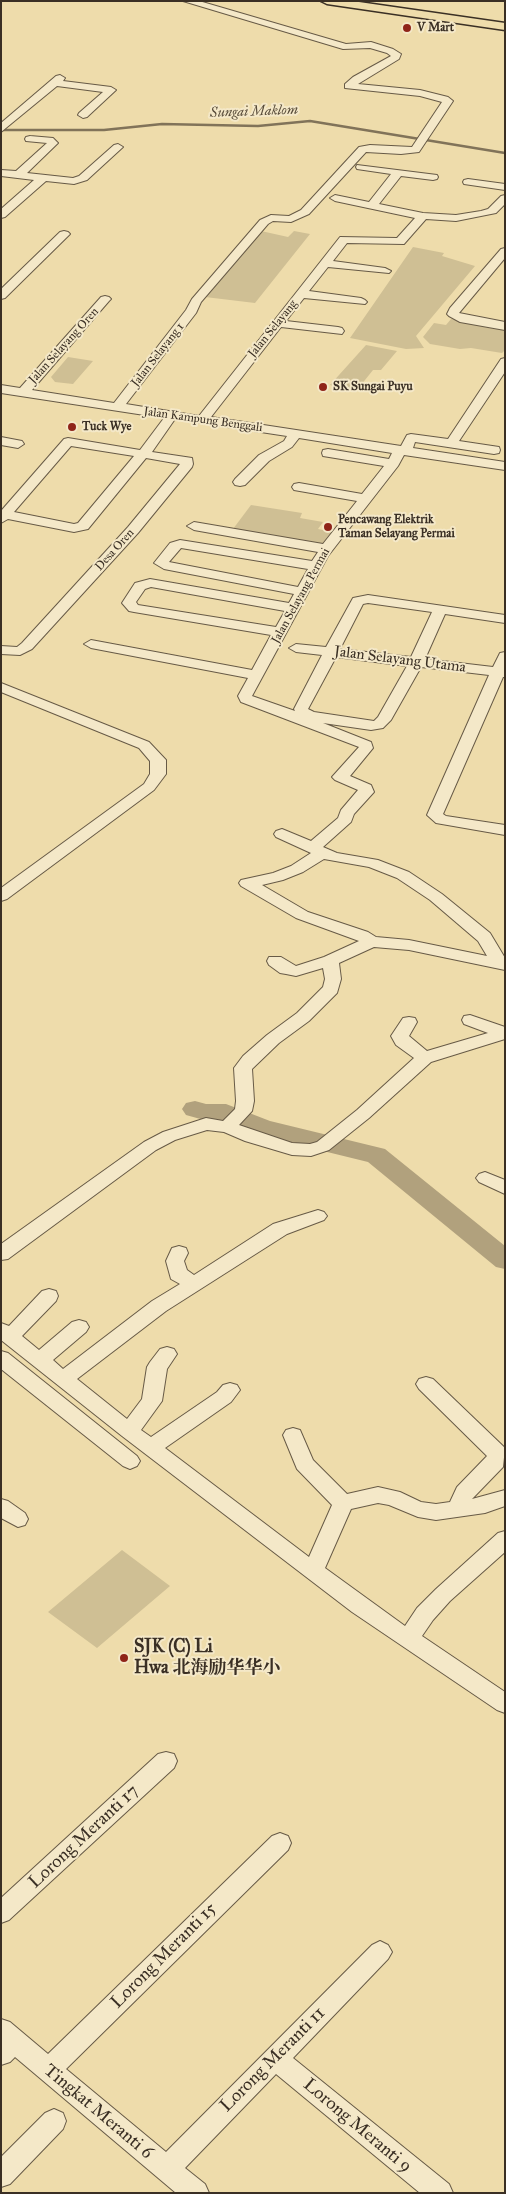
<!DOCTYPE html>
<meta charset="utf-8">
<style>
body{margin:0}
#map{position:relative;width:506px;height:2194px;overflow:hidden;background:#eedcab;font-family:"IM FELL Great Primer",serif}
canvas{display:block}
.frame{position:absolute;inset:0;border:2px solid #3a2f24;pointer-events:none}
</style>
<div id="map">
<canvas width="506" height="2194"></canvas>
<div class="frame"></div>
</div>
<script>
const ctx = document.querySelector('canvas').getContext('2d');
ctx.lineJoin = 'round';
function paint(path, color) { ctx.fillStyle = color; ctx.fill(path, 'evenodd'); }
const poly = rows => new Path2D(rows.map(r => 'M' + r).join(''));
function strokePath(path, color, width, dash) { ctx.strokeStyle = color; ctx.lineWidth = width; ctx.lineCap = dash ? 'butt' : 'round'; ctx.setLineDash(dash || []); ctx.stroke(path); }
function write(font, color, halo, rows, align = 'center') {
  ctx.font = font + ' "IM FELL Great Primer","Noto Serif SC",serif'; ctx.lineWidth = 4; ctx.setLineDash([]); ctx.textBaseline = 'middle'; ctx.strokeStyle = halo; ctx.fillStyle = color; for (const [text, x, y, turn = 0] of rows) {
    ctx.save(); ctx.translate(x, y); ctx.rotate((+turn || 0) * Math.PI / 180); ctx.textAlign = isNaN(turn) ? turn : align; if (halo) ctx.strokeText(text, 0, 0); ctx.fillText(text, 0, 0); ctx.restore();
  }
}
paint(poly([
 [261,231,288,237,294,231,310,234,255,303,205,297],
 [413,247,444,253,442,256,475,266,416,336,424,348,406,349,350,338],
 [451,319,505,329,505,350,502,353,471,348,460,349,430,344,423,337,434,323,446,325],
 [366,345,397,351,381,370,373,370,357,390,330,385],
 [68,357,93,361,73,384,55,382,51,377],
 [251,505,302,513,300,518,323,522,318,529,333,532,324,544,315,545,233,529],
 [122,1550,170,1586,97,1648,48,1612]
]), '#cfbf94');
strokePath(poly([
 [1,130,104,130,162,124,258,126,310,121,505,153]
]), '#817359', 2.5);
paint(poly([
 [195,1101,206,1104,226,1104,270,1121,385,1149,505,1246,505,1269,496,1267,368,1162,254,1134,223,1120,204,1120,186,1115,182,1109,186,1103,195,1101]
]), '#b1a17d');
const minor = poly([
 [183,1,199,1,346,44,371,42,393,49,401,54,399,59,358,84,420,90,448,97,453,101,419,152,401,154,366,152,309,214,291,222,273,221,268,224,201,302,196,313,126,404,199,416,340,237,397,238,415,218,335,201,330,198,335,195,369,202,391,174,357,169,356,167,357,165,437,175,438,177,437,179,433,180,401,176,379,204,423,213,456,215,481,211,488,209,501,196,505,195,505,204,496,213,456,221,426,219,404,244,347,243,333,261,385,268,391,271,389,273,328,267,309,291,361,298,365,300,367,302,365,304,304,298,286,321,338,327,342,328,344,331,342,334,281,327,211,417,401,446,407,435,411,434,448,439,501,359,505,358,505,372,459,441,499,447,500,450,499,453,494,454,415,442,413,448,505,462,505,470,404,455,398,466,328,556,252,696,295,711,294,709,322,655,296,652,289,648,296,644,326,647,353,598,368,595,505,615,505,623,445,614,425,659,493,667,500,653,505,652,505,677,503,677,443,814,446,816,505,825,505,835,436,823,427,815,489,675,421,667,391,720,383,728,371,730,323,723,371,742,373,748,350,776,371,785,374,792,354,814,351,822,323,847,337,853,378,860,409,872,442,894,490,933,505,958,505,970,409,950,374,947,339,963,341,979,337,993,309,1021,279,1043,252,1069,254,1101,252,1111,239,1125,292,1143,310,1144,317,1142,357,1110,414,1058,396,1045,391,1036,403,1018,409,1017,415,1018,417,1022,409,1036,427,1051,488,1033,464,1024,462,1020,464,1016,470,1015,505,1027,505,1039,431,1062,369,1118,329,1150,311,1156,292,1155,245,1141,224,1132,207,1130,175,1140,156,1150,8,1259,1,1260,1,1244,144,1142,163,1132,206,1118,223,1121,235,1109,236,1101,234,1068,243,1056,267,1035,297,1013,323,987,325,979,323,968,296,976,286,974,280,973,269,965,267,961,269,957,281,957,296,966,324,957,359,941,296,918,241,886,239,883,241,880,273,873,291,866,311,853,276,837,274,834,276,831,282,829,311,841,338,818,341,810,358,790,335,780,332,777,359,747,241,702,238,696,248,678,91,648,84,644,91,640,252,670,271,635,134,612,129,611,122,603,135,583,150,579,289,603,294,594,164,569,154,563,170,543,180,540,312,561,318,552,194,530,187,526,194,522,323,544,357,501,294,490,292,487,294,484,299,483,362,494,384,466,323,456,322,453,323,450,328,449,389,459,392,453,299,438,292,447,269,461,245,485,240,486,235,485,233,482,235,479,259,455,284,441,287,436,175,419,152,452,192,458,193,464,192,467,138,533,32,649,20,655,1,654,1,646,17,647,22,643,128,527,180,464,146,458,88,529,74,532,8,519,1,523,1,511,64,439,68,438,140,450,164,418,1,393,1,385,20,388,101,297,105,296,109,297,111,299,109,301,32,390,114,403,186,310,192,299,260,220,271,215,289,216,301,210,359,147,370,145,412,147,442,102,420,96,345,88,345,84,353,77,391,56,387,53,370,48,343,49,183,1],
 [71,446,134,456,78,523,74,524,14,512,71,446],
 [181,548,308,569,298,587,169,562,181,548],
 [151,587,285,611,276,627,138,605,136,602,145,589,151,587],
 [368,603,432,612,411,657,340,649,363,604,368,603],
 [336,657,407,666,378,717,374,721,314,712,308,709,336,657],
 [324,859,369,867,397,878,430,900,478,941,487,956,409,940,376,937,368,932,308,912,262,885,283,880,303,872,324,859],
 [60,75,65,78,63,81,111,87,116,90,87,117,83,118,78,115,79,113,103,92,57,86,1,132,1,123,56,76,60,75],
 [30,136,53,138,58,143,27,173,73,178,79,176,114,145,118,144,123,147,87,180,74,184,46,181,5,217,1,218,1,209,34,180,1,176,1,170,16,171,47,143,26,141,25,139,26,137,30,136],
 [468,179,505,184,505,190,464,184,463,182,464,180,468,179],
 [64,231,68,232,70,234,68,236,5,298,1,299,1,289,60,232,64,231],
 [505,248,505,258,459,313,505,322,505,330,460,322,449,316,447,314,450,308,501,249,505,248],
 [1,437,22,441,24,444,18,448,1,445,1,437],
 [1,683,149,742,166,760,166,774,154,790,7,899,1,901,1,888,144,784,150,774,150,761,139,748,1,692,1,683],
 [485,1172,505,1180,505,1194,479,1182,476,1178,479,1174,485,1172],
 [318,1210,324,1212,327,1216,324,1220,287,1234,166,1311,77,1379,127,1419,142,1399,147,1367,150,1362,160,1349,167,1347,174,1349,177,1354,167,1369,162,1401,141,1430,151,1437,217,1392,223,1385,230,1383,237,1385,240,1390,231,1402,165,1448,309,1557,332,1505,297,1469,283,1435,286,1430,293,1428,300,1430,313,1460,347,1494,378,1487,400,1492,421,1502,436,1504,450,1502,457,1487,487,1456,419,1389,416,1384,419,1379,426,1377,433,1379,505,1448,503,1467,472,1499,505,1490,505,1506,485,1513,436,1520,418,1517,389,1505,378,1503,351,1509,325,1568,405,1626,417,1608,436,1589,498,1533,505,1531,505,1552,450,1601,433,1620,422,1636,505,1692,505,1713,497,1710,352,1612,122,1436,1,1340,1,1323,9,1326,42,1291,49,1289,56,1291,58,1296,56,1301,22,1336,39,1350,72,1322,79,1320,86,1322,89,1327,86,1332,53,1360,63,1369,152,1301,180,1284,171,1279,166,1261,172,1248,179,1246,186,1248,188,1253,184,1261,187,1270,194,1275,273,1224,318,1210],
 [1,1351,8,1353,137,1456,140,1461,137,1466,130,1469,123,1466,1,1369,1,1351],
 [1,1499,8,1501,25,1513,28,1519,25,1525,18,1527,1,1518,1,1499],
 [166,1752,174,1754,177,1761,174,1768,9,1920,1,1923,1,1898,158,1754,166,1752],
 [280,1833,288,1836,291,1843,288,1850,66,2069,166,2152,372,1945,380,1941,388,1945,392,1952,388,1959,293,2058,449,2184,453,2193,420,2193,276,2074,185,2168,205,2184,209,2193,176,2193,15,2057,10,2062,1,2065,1,2019,10,2022,48,2054,272,1836,280,1833],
 [54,2109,63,2113,66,2121,63,2129,10,2184,1,2187,1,2157,45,2113,54,2109]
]);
const major = poly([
 [321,1,352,1,505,23,505,30,327,4,321,1]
]);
strokePath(minor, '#675a46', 2);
strokePath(major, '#3a2f24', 3);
paint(minor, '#f4e8c8');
paint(major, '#eedcab');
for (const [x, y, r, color] of [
 [407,28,5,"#8f2418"],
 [323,387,5,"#8f2418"],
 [72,427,5,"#8f2418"],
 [328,527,5,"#8f2418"],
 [124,1658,5,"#8f2418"]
]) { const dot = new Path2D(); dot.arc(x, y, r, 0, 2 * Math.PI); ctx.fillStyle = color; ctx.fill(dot); strokePath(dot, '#f4e8c8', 2); }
write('bold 12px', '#3a2f24', '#f4e8c8', [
 ["V Mart",417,28],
 ["SK Sungai Puyu",333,387],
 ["Tuck Wye",82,427],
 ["Pencawang Elektrik",338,520],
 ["Taman Selayang Permai",338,534]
], 'left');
write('12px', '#3a2f24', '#f4e8c8', [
 ["Jalan Selayang",273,329,-51],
 ["Jalan Selayang Oren",64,346,-48],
 ["Jalan Selayang 1",158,355,-52],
 ["Jalan Kampung Benggali",203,420,8],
 ["Desa Oren",115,550,-48],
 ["Jalan Selayang Permai",301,596,-61]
]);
write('italic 14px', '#584c3a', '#f4e8c8', [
 ["Sungai Maklom",254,112,-2]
]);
write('15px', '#3a2f24', '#f4e8c8', [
 ["Jalan Selayang Utama",400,660,7]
]);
write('bold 18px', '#3a2f24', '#f4e8c8', [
 ["SJK (C) Li",134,1648],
 ["Hwa 北海励华华小",134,1669]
], 'left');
write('18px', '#3a2f24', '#f4e8c8', [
 ["Lorong Meranti 17",84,1837,-43],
 ["Lorong Meranti 15",164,1956,-45],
 ["Lorong Meranti 11",273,2060,-45],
 ["Tingkat Meranti 6",98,2112,40],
 ["Lorong Meranti 9",357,2126,40]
]);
</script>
